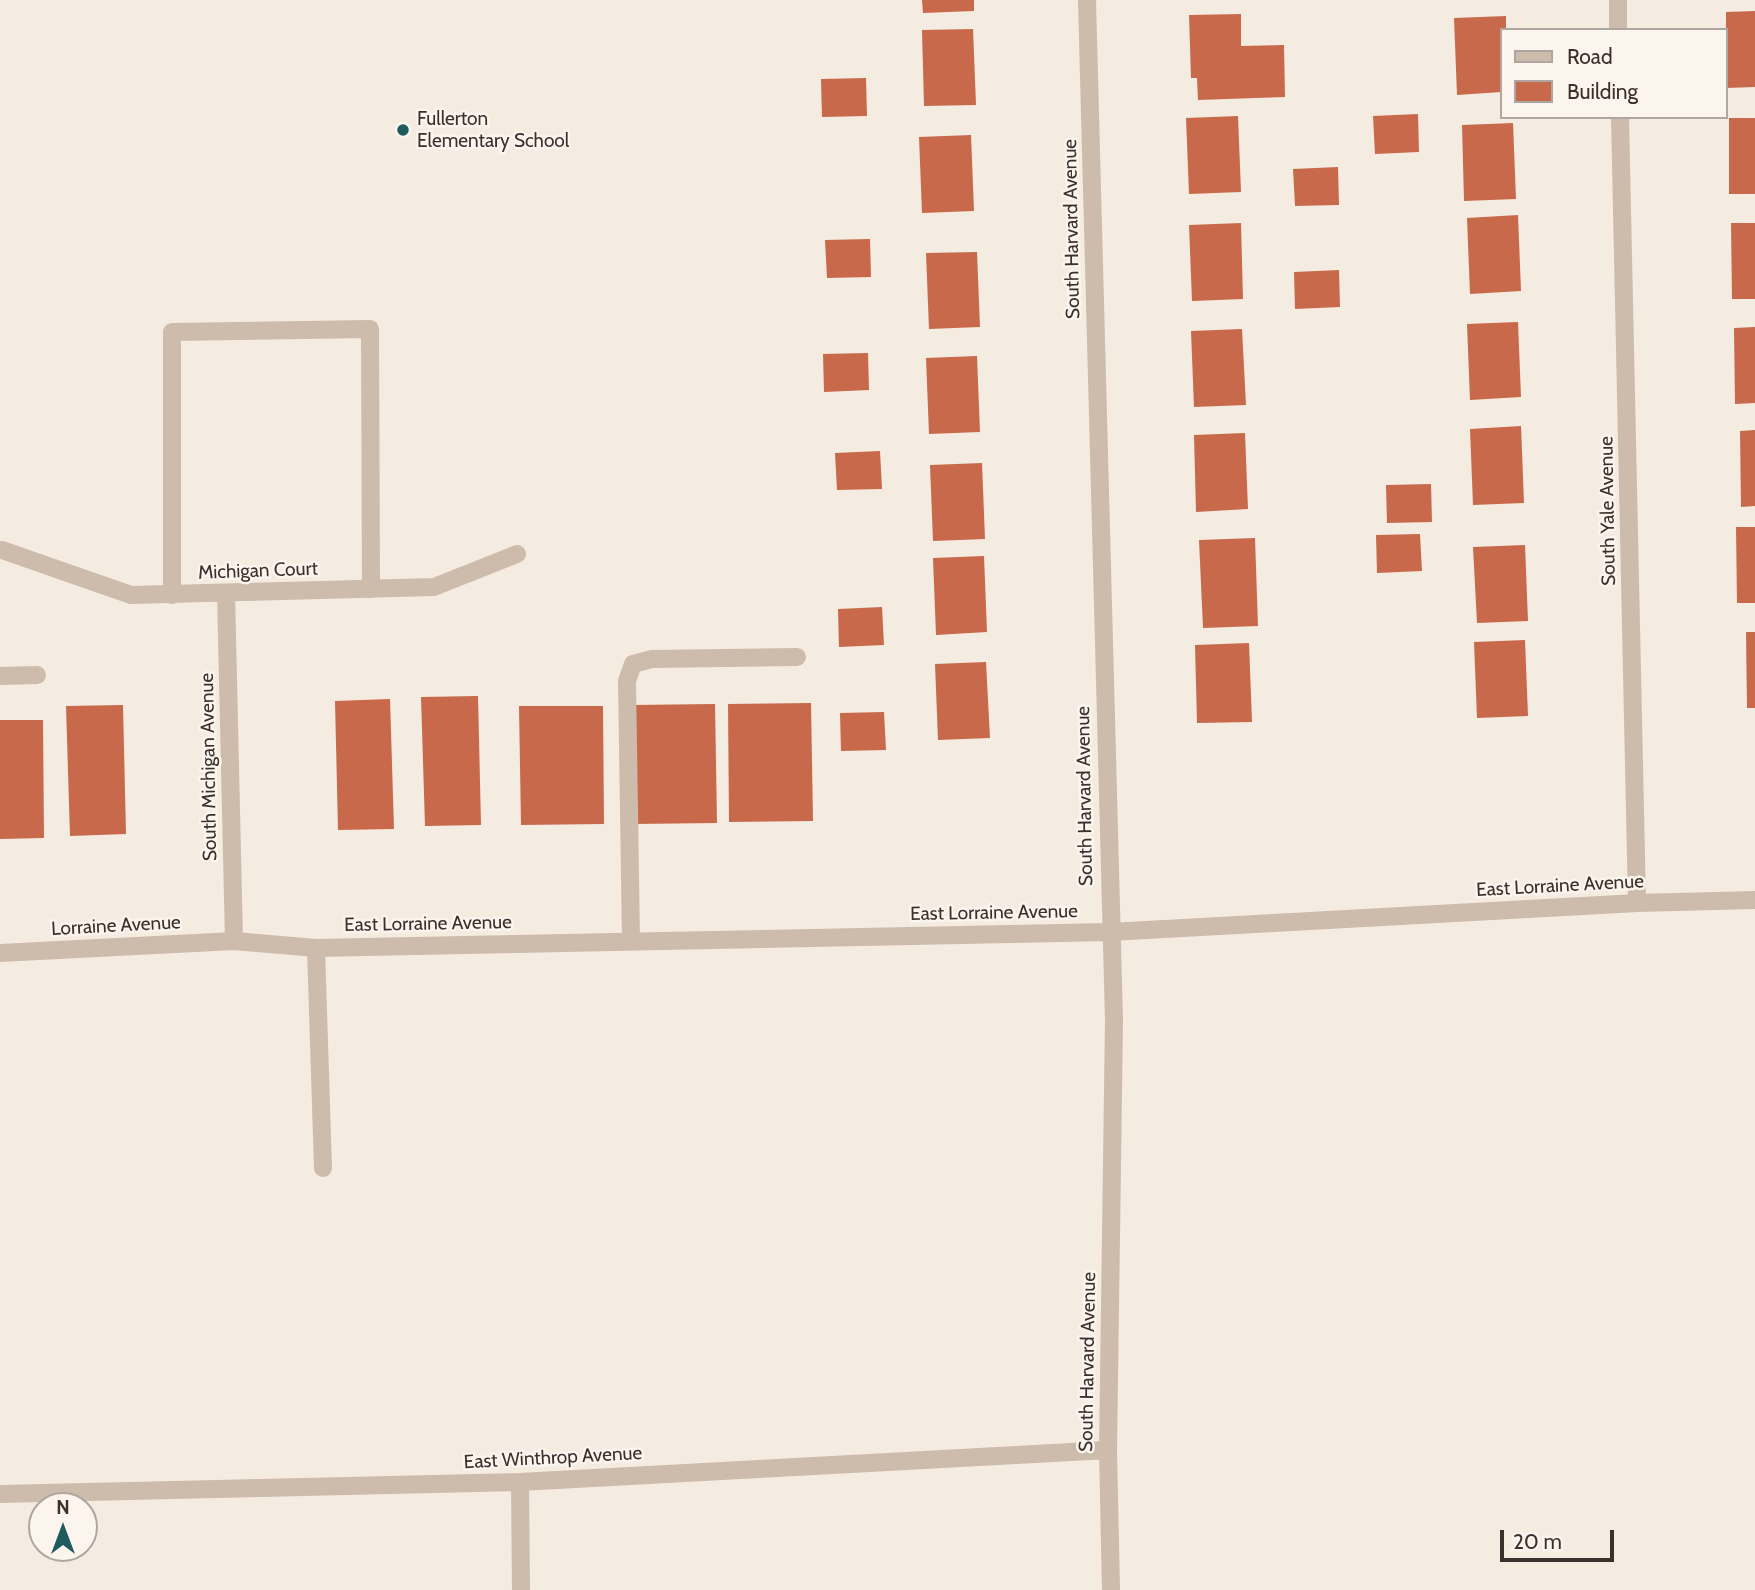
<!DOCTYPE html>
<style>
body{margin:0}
#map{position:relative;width:1755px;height:1590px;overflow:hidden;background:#f4ebe1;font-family:Cabin,sans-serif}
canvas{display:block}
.legend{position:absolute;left:1500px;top:28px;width:228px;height:91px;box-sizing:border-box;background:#fbf5ee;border:2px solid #aea6a0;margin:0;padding:9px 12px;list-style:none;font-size:21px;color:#3b302b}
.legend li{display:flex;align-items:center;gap:14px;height:35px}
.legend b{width:35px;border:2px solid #aea6a0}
.north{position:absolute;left:28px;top:1492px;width:70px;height:70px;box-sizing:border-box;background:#fbf5ee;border:2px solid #aea6a0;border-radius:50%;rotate:0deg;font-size:19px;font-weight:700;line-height:28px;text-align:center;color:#3b302b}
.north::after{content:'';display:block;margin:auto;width:24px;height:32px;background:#1f5a5e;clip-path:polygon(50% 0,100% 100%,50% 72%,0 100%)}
.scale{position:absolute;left:1500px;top:1530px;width:114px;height:32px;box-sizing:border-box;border:4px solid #3b302b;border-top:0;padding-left:9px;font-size:21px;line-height:24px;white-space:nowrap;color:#3b302b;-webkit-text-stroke:5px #fbf5ee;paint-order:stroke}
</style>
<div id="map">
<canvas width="1755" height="1590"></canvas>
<ul class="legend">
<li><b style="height:9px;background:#cdbbac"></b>Road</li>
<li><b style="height:19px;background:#c8694b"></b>Building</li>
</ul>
<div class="north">N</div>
<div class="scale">20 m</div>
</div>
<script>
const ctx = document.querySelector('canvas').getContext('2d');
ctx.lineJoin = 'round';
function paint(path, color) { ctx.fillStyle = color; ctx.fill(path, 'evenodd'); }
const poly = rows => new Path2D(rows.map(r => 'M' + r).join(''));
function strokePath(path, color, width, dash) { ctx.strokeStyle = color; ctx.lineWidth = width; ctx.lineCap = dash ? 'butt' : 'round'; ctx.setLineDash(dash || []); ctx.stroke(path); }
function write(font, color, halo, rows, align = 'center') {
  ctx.font = font + ' Cabin,sans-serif'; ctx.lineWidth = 5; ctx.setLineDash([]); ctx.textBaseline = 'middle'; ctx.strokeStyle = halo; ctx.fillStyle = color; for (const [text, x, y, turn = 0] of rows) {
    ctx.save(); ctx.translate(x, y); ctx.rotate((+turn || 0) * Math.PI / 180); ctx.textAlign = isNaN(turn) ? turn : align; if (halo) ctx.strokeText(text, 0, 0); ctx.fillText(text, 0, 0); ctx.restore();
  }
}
paint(poly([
 [922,0,974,0,974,11,923,13],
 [1755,11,1755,87,1726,88,1726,12],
 [1241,14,1241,46,1284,45,1285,97,1198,100,1197,78,1191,78,1189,15],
 [1506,16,1506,30,1501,30,1501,92,1457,95,1454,18],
 [973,29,976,105,924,106,922,30],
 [866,78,867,116,822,117,821,79],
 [1418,114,1419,152,1375,154,1373,116],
 [1238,116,1241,192,1189,194,1186,118],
 [1729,118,1755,118,1755,194,1729,194],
 [1513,123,1516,199,1464,201,1462,125],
 [971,135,974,211,922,213,919,137],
 [1338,167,1339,205,1295,206,1293,169],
 [1518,215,1521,291,1470,294,1467,218],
 [1241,223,1243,299,1192,301,1189,225],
 [1731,223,1755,223,1755,299,1732,299],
 [870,239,871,277,827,278,825,240],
 [977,252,980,327,929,329,926,253],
 [1339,270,1340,307,1295,309,1294,272],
 [1518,322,1521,397,1470,400,1467,324],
 [1755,327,1755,403,1735,404,1734,328],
 [1242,329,1246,405,1194,407,1191,331],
 [868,353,869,390,824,392,823,354],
 [977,356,980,432,929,434,926,358],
 [1521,426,1524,503,1473,505,1470,429],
 [1755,430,1755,506,1741,507,1740,431],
 [1245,433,1248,509,1196,512,1194,435],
 [880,451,882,489,837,490,835,453],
 [982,463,985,539,933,541,930,465],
 [1431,484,1432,522,1387,523,1386,485],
 [1736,527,1755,527,1755,603,1737,603],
 [1420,534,1422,571,1377,573,1376,535],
 [1255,538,1258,626,1203,628,1199,540],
 [1525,545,1528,621,1477,623,1473,547],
 [984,556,987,632,936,635,933,558],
 [882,607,884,645,839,647,838,609],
 [1746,632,1755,632,1755,708,1747,708],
 [1525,640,1528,716,1477,718,1474,642],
 [1249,643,1252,722,1197,723,1195,645],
 [986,662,990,738,938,740,935,664],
 [478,696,481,825,425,826,421,697],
 [390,699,394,829,338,830,335,701],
 [811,703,813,821,729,822,728,704],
 [715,704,717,823,633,824,632,705],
 [123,705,126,834,70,836,66,706],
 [519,706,603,706,604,824,521,825],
 [884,712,886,750,841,751,840,713],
 [0,720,43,720,44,838,0,839]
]), '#c8694b');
strokePath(poly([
 [172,595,172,332,370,329,371,589],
 [0,676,37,675],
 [631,941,627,681,633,664,652,659,797,657],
 [316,948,323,1168]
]), '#cdbbac', 18);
strokePath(poly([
 [1087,0,1114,1020,1108,1450,1111,1590],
 [1618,0,1618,30],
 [1620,117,1637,903],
 [2,550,131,595,434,587,517,554],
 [226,593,234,941],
 [0,953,234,941,316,948,1110,932,1637,903,1755,900],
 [520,1482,521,1590],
 [0,1494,520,1482,1108,1450]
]), '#cdbbac', 18);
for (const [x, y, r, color] of [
 [403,130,7,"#1f5a5e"]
]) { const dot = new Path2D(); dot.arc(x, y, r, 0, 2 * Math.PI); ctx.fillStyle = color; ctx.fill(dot); strokePath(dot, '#fbf5ee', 2.5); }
write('19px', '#3b302b', '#fbf5ee', [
 ["Fullerton",417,119],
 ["Elementary School",417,141]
], 'left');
write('19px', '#3b302b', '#fbf5ee', [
 ["South Harvard Avenue",1072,229,-91],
 ["South Yale Avenue",1608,511,-91],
 ["Michigan Court",258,571,-2],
 ["South Michigan Avenue",209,767,-91],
 ["South Harvard Avenue",1085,796,-91],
 ["East Lorraine Avenue",1560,886,-3],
 ["East Lorraine Avenue",994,913,-1],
 ["East Lorraine Avenue",428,924,-1],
 ["Lorraine Avenue",116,926,-3],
 ["South Harvard Avenue",1088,1362,-89],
 ["East Winthrop Avenue",553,1458,-3]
]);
</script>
